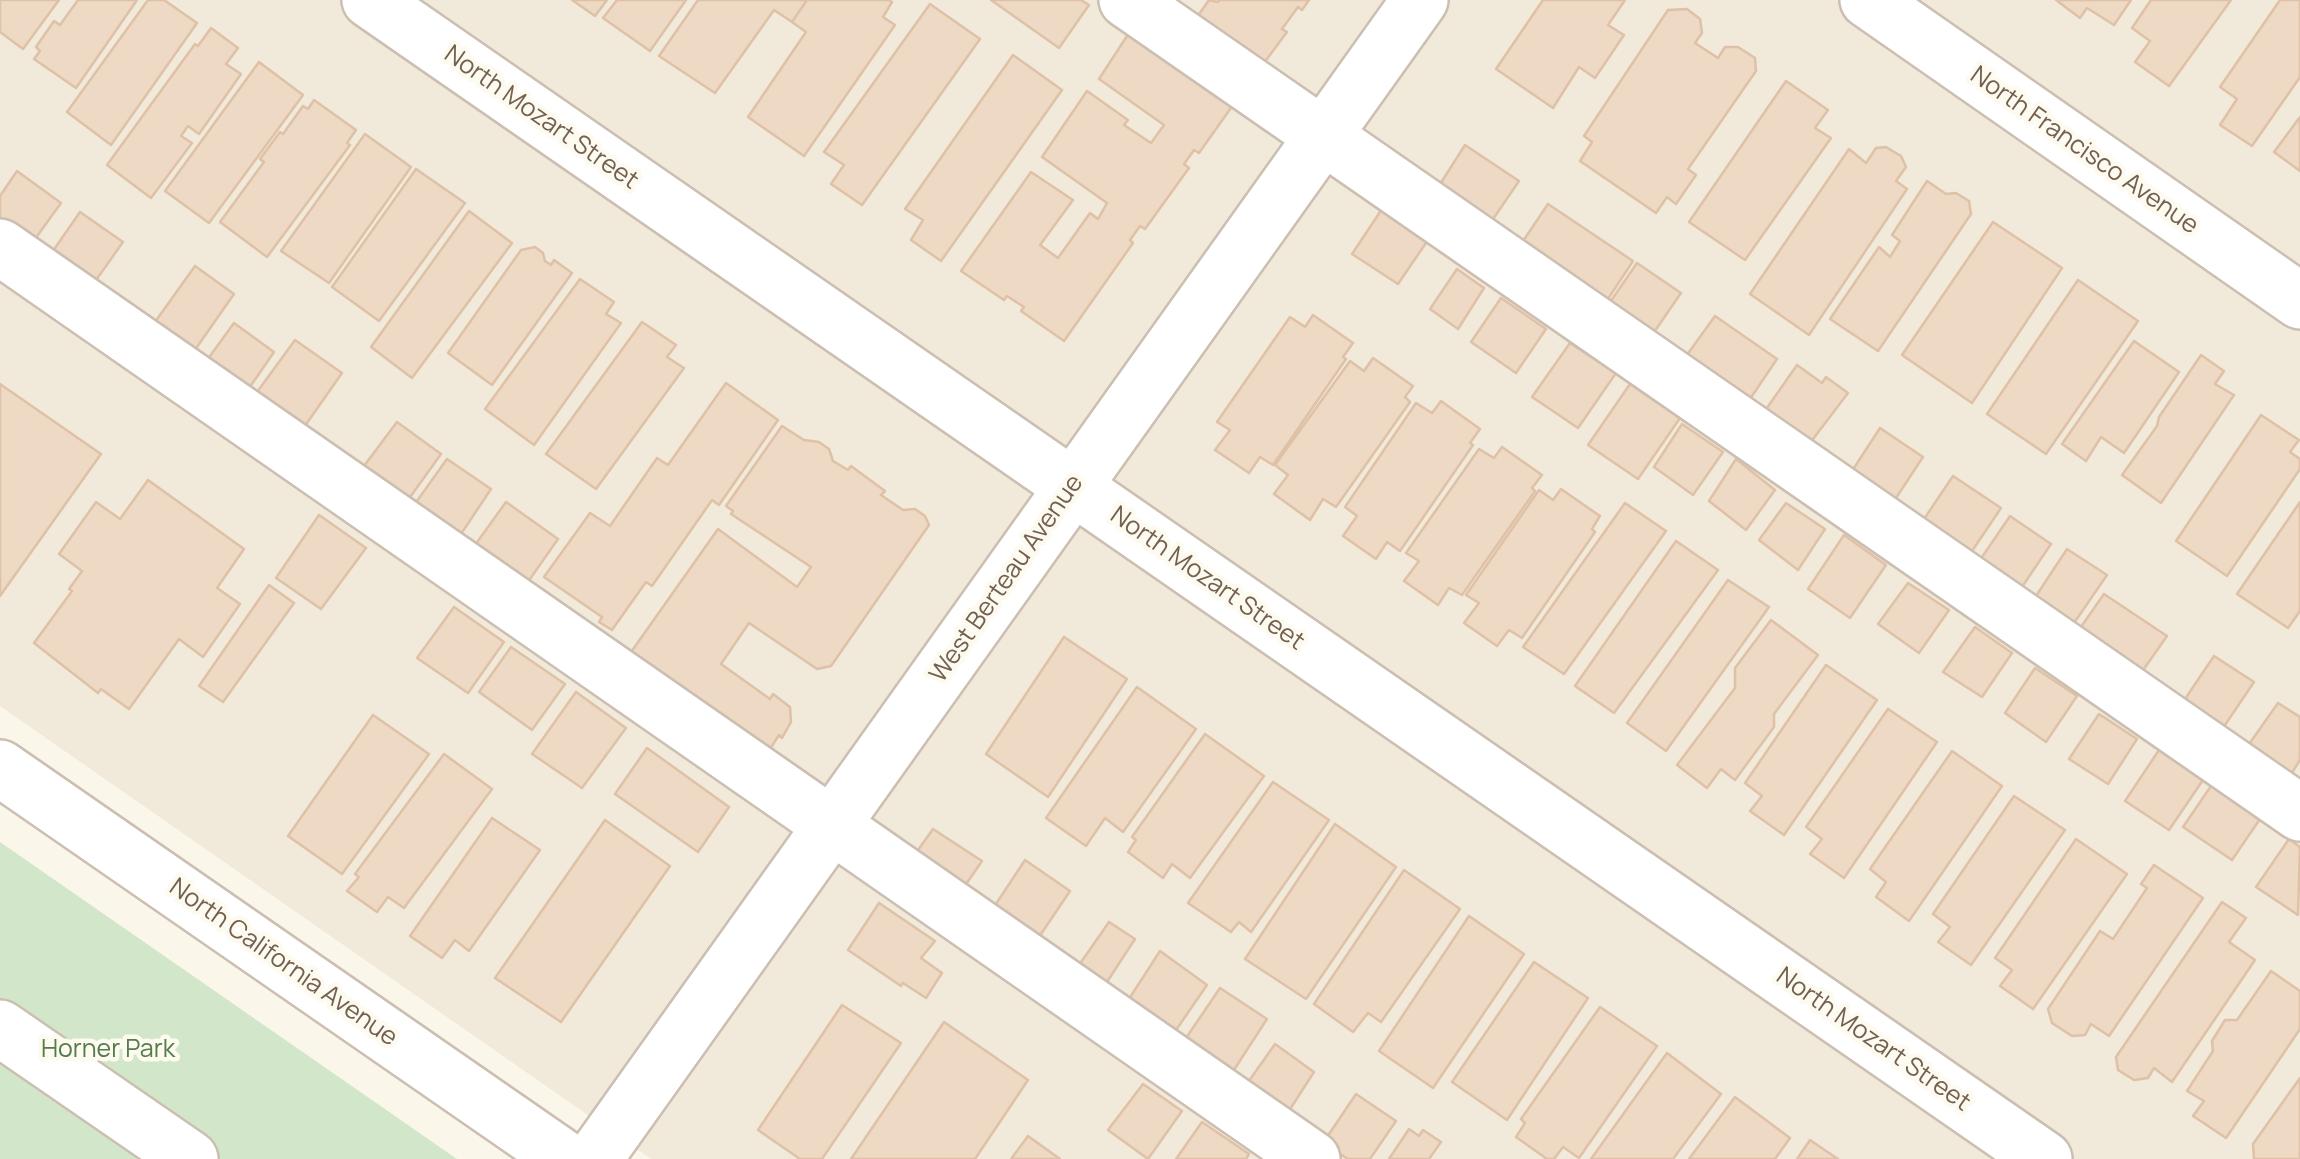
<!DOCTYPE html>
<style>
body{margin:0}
canvas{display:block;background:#fbf6ea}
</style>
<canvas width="2300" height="1159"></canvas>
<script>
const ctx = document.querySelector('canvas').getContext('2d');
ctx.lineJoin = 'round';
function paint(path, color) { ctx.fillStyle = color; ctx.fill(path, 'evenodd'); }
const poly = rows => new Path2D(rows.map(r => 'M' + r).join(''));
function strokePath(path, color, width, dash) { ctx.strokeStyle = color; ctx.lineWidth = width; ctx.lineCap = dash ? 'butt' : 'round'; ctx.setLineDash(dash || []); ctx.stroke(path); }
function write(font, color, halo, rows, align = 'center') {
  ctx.font = font + ' Manrope,sans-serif'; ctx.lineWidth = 9; ctx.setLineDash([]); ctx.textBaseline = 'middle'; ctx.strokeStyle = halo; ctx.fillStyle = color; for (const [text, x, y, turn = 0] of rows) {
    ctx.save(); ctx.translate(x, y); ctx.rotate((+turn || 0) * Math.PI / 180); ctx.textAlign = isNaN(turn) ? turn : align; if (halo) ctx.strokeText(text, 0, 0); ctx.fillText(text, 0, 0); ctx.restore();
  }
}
paint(poly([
 [0,0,2300,0,2300,1159,651,1159,0,706]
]), '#f1e9d9');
paint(poly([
 [0,842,457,1159,0,1159]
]), '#d2e7c9');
const building = poly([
 [0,0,59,0,23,49,0,32,0,0],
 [78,0,137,0,76,88,34,59,40,51,36,47,54,21,60,25,78,0],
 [148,0,164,0,197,23,111,145,67,112,148,0],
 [572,0,607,0,595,16,572,0],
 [617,0,686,0,650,51,603,18,617,0],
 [698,0,807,0,792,22,774,10,715,93,659,56,698,0],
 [807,0,889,0,892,2,883,17,895,25,804,156,748,117,806,32,792,22,807,0],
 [991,0,1081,0,1089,5,1059,48,991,0],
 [1209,0,1218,2,1219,0,1309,0,1302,10,1298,7,1282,29,1287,32,1258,71,1192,24,1209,0],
 [1543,0,1625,0,1608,25,1624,35,1595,78,1579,67,1553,108,1496,69,1543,0],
 [2056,0,2131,0,2114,25,2087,8,2080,18,2056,0],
 [2151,0,2231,0,2169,86,2135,62,2150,41,2132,28,2151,0],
 [2280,0,2300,0,2300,77,2252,146,2220,125,2237,99,2220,87,2280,0],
 [930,4,980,39,862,205,831,184,844,165,824,152,930,4],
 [1687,9,1700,19,1702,33,1695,43,1718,58,1725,47,1738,47,1755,58,1756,71,1688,169,1696,175,1676,204,1667,197,1656,213,1580,161,1592,142,1584,136,1668,10,1687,9],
 [211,28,238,48,226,64,241,74,199,134,188,126,181,136,192,143,151,198,107,165,195,44,198,46,211,28],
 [1129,33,1233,105,1199,153,1194,150,1184,164,1189,168,1145,229,1140,226,1130,240,1133,243,1064,341,1021,311,1024,307,1007,296,1004,300,961,271,1031,172,1073,200,1040,245,1058,258,1090,213,1098,219,1107,203,1042,157,1087,91,1128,120,1124,125,1151,143,1164,125,1099,79,1129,33],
 [1013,55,1062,90,941,261,911,240,923,220,905,209,1013,55],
 [259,62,303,95,209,223,165,191,259,62],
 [1786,81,1828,110,1815,128,1831,138,1745,260,1689,222,1786,81],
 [314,100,356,130,347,143,350,145,267,257,220,222,264,162,260,159,280,132,283,134,303,106,308,109,314,100],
 [2300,117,2300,171,2274,152,2300,117],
 [365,134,411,167,329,283,281,251,365,134],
 [1465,145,1519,181,1487,228,1435,192,1465,145],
 [1886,147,1901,156,1906,167,1896,181,1907,189,1809,335,1750,294,1849,149,1866,163,1876,148,1886,147],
 [416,169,465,203,379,321,332,287,416,169],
 [17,171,61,203,30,246,0,225,0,196,17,171],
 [1927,181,1946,194,1956,193,1969,201,1971,214,1878,351,1830,319,1879,247,1890,257,1900,241,1892,235,1927,181],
 [1548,204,1633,261,1602,308,1517,250,1548,204],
 [1382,209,1428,240,1398,284,1352,254,1382,209],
 [469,211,512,243,412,378,371,347,469,211],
 [80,212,123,242,89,290,46,261,80,212],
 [1993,222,2062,268,1972,403,1902,355,1993,222],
 [535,247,543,253,545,261,551,265,554,260,572,273,492,385,448,353,521,250,535,247],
 [1637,263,1681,293,1648,341,1604,311,1637,263],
 [195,266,234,294,190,357,150,329,195,266],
 [1457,269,1484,288,1458,329,1430,309,1457,269],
 [580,279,614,302,606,314,621,323,534,445,485,409,580,279],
 [2078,280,2138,321,2046,454,1987,414,2078,280],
 [1501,298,1546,329,1516,373,1471,342,1501,298],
 [1313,315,1353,343,1343,357,1346,359,1273,465,1260,457,1249,473,1215,450,1230,430,1217,422,1290,317,1305,327,1313,315],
 [1715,316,1777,359,1748,402,1684,359,1715,316],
 [642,322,676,345,667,357,684,368,596,489,546,454,642,322],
 [234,323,274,352,243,397,202,367,234,323],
 [295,340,342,373,300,433,252,399,295,340],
 [2134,341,2179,372,2124,453,2101,437,2086,461,2062,444,2134,341],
 [1570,343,1616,373,1578,428,1532,397,1570,343],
 [2201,355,2224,371,2215,384,2234,395,2161,503,2122,475,2157,426,2159,417,2201,355],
 [1373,358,1413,386,1405,397,1410,402,1336,507,1323,499,1310,520,1274,494,1288,475,1275,465,1350,361,1364,371,1373,358],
 [1797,365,1822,383,1826,377,1848,393,1807,447,1762,415,1797,365],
 [726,383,778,420,719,505,712,500,652,586,646,582,612,630,599,622,602,617,544,577,590,513,610,526,657,458,668,465,726,383],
 [0,384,101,454,0,596,0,384],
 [1630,384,1680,418,1638,479,1588,445,1630,384],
 [1441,401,1480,429,1470,443,1473,445,1400,551,1387,542,1376,559,1343,536,1357,516,1345,507,1416,403,1432,413,1441,401],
 [2261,415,2299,440,2290,452,2300,459,2300,469,2227,576,2176,541,2261,415],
 [397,422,441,454,403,507,358,474,397,422],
 [1682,424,1723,452,1693,495,1654,467,1682,424],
 [782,426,804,440,819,442,829,449,833,461,848,470,851,466,885,491,881,495,903,510,915,509,925,516,929,525,831,666,817,669,749,623,721,664,770,699,773,694,790,707,791,722,782,738,779,735,763,760,624,662,718,529,797,587,811,567,731,514,733,511,726,506,782,426],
 [1880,428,1923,457,1894,501,1852,471,1880,428],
 [1502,447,1542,475,1532,488,1535,491,1462,595,1449,588,1438,605,1404,581,1419,561,1406,553,1479,449,1494,458,1502,447],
 [447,459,491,489,457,540,412,508,447,459],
 [1736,459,1775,490,1746,530,1709,501,1736,459],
 [1953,476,2001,508,1970,554,1922,522,1953,476],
 [148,480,244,549,217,588,240,604,203,657,179,639,129,709,101,689,98,693,34,643,72,591,69,589,82,571,59,554,96,502,120,519,148,480],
 [1561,489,1600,516,1592,529,1595,532,1522,638,1509,630,1497,646,1464,623,1479,603,1466,595,1539,490,1553,500,1561,489],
 [506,502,558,539,523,589,470,552,506,502],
 [2300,502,2300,611,2288,628,2237,594,2300,502],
 [1625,503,1666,531,1564,674,1523,647,1625,503],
 [1786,503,1825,529,1798,570,1759,540,1786,503],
 [319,515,366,548,321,609,276,578,319,515],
 [2010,516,2051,544,2022,587,1980,560,2010,516],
 [1844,535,1886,565,1850,618,1808,589,1844,535],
 [1676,541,1718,570,1614,713,1575,686,1676,541],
 [2067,549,2107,575,2072,626,2034,599,2067,549],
 [1728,580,1769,607,1666,751,1627,723,1728,580],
 [1908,583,1949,610,1919,653,1878,624,1908,583],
 [269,585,294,603,223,702,199,686,269,585],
 [2104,594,2167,636,2139,676,2076,634,2104,594],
 [454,607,504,642,468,693,417,658,454,607],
 [1771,620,1818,655,1774,714,1774,727,1735,780,1721,769,1707,788,1677,765,1735,688,1735,668,1771,620],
 [1975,627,2012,653,1982,697,1943,672,1975,627],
 [1064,637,1127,679,1048,797,986,754,1064,637],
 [511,647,565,684,532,730,479,692,511,647],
 [2214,656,2254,682,2223,728,2183,702,2214,656],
 [1826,665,1877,700,1784,835,1750,811,1762,796,1745,783,1826,665],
 [2035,668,2077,696,2046,742,2005,713,2035,668],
 [1137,687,1196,729,1123,832,1105,818,1086,846,1046,818,1137,687],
 [576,692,626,728,582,788,532,754,576,692],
 [2278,703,2300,717,2300,760,2290,776,2247,747,2278,703],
 [1888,709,1937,742,1844,878,1810,854,1822,839,1806,827,1888,709],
 [2099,714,2137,739,2108,784,2069,759,2099,714],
 [373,715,429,754,342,874,288,836,373,715],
 [1205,734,1264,776,1190,878,1172,864,1163,878,1128,852,1136,840,1132,837,1205,734],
 [647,748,729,807,698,852,615,794,647,748],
 [2159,750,2203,780,2169,830,2125,801,2159,750],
 [1952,751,2002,786,1909,921,1876,897,1886,882,1870,869,1952,751],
 [444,754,492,789,404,908,388,897,377,912,347,891,359,877,355,874,444,754],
 [1273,782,1329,820,1251,932,1239,922,1231,932,1188,903,1273,782],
 [2211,786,2260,819,2232,860,2183,827,2211,786],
 [2014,796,2065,830,1971,965,1938,942,1950,927,1933,914,2014,796],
 [492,818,540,850,469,951,455,940,442,958,410,936,492,818],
 [605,820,670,866,561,1022,495,978,605,820],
 [1335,824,1396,867,1306,999,1245,959,1335,824],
 [933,829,982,861,962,890,913,857,933,829],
 [2076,839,2127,874,2033,1009,2000,986,2012,970,1995,958,2076,839],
 [2289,839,2300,847,2298,915,2256,887,2289,839],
 [1025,860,1070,891,1037,940,992,910,1025,860],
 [2154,865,2203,898,2109,1036,2091,1024,2085,1035,2072,1036,2052,1023,2048,1009,2100,931,2113,939,2147,888,2141,884,2154,865],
 [1404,870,1460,909,1381,1022,1368,1013,1353,1032,1314,1004,1404,870],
 [2222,902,2246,918,2229,942,2255,960,2172,1082,2154,1068,2148,1078,2134,1080,2118,1070,2116,1057,2222,902],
 [879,903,935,941,921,958,942,973,926,998,903,983,901,986,848,950,879,903],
 [1469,916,1524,954,1433,1088,1379,1051,1469,916],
 [1109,922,1135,939,1105,985,1077,968,1109,922],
 [1160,951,1207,985,1174,1033,1127,1002,1160,951],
 [1534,962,1588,998,1507,1120,1452,1082,1534,962],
 [2271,971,2300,991,2300,1029,2226,1138,2193,1116,2204,1101,2187,1091,2213,1051,2212,1041,2225,1020,2237,1020,2271,971],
 [1220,988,1267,1019,1232,1073,1184,1041,1220,988],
 [842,1005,901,1043,822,1159,800,1159,758,1130,842,1005],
 [1600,1007,1657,1046,1579,1158,1563,1147,1554,1159,1547,1159,1516,1137,1525,1123,1521,1119,1600,1007],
 [944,1022,1028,1080,975,1159,851,1159,944,1022],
 [1275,1044,1314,1072,1285,1117,1244,1088,1275,1044],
 [1667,1053,1721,1094,1673,1159,1591,1159,1667,1053],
 [2300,1078,2300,1159,2254,1159,2253,1144,2300,1078],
 [1143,1084,1182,1111,1148,1159,1108,1130,1143,1084],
 [1356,1094,1396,1121,1370,1159,1348,1159,1323,1143,1356,1094],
 [1735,1097,1790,1138,1775,1159,1689,1159,1735,1097],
 [1202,1122,1249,1154,1246,1159,1176,1159,1202,1122],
 [1409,1129,1419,1136,1423,1130,1441,1142,1429,1159,1389,1159,1409,1129],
 [1028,1136,1060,1159,1011,1159,1028,1136],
 [1810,1140,1838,1159,1797,1159,1810,1140]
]);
paint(building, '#edd9c4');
strokePath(building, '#dec1a6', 2.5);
const minor = poly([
 [370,0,2044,1159],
 [1127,0,2300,813],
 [1868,0,2300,301],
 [0,247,1312,1159],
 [0,768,565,1159],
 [0,1028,190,1159],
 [594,1159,1420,0]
]);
strokePath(minor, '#ccbfb1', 60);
strokePath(minor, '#fff', 55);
write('25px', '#736050', '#fdfaf0', [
 ["North Mozart Street",541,118,35],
 ["North Francisco Avenue",2084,151,35],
 ["West Berteau Avenue",1007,579,-55],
 ["North Mozart Street",1207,579,35],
 ["North California Avenue",283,963,35],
 ["North Mozart Street",1873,1040,35]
]);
write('25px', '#557d4c', '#fdfaf0', [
 ["Horner Park",108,1050]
]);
</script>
